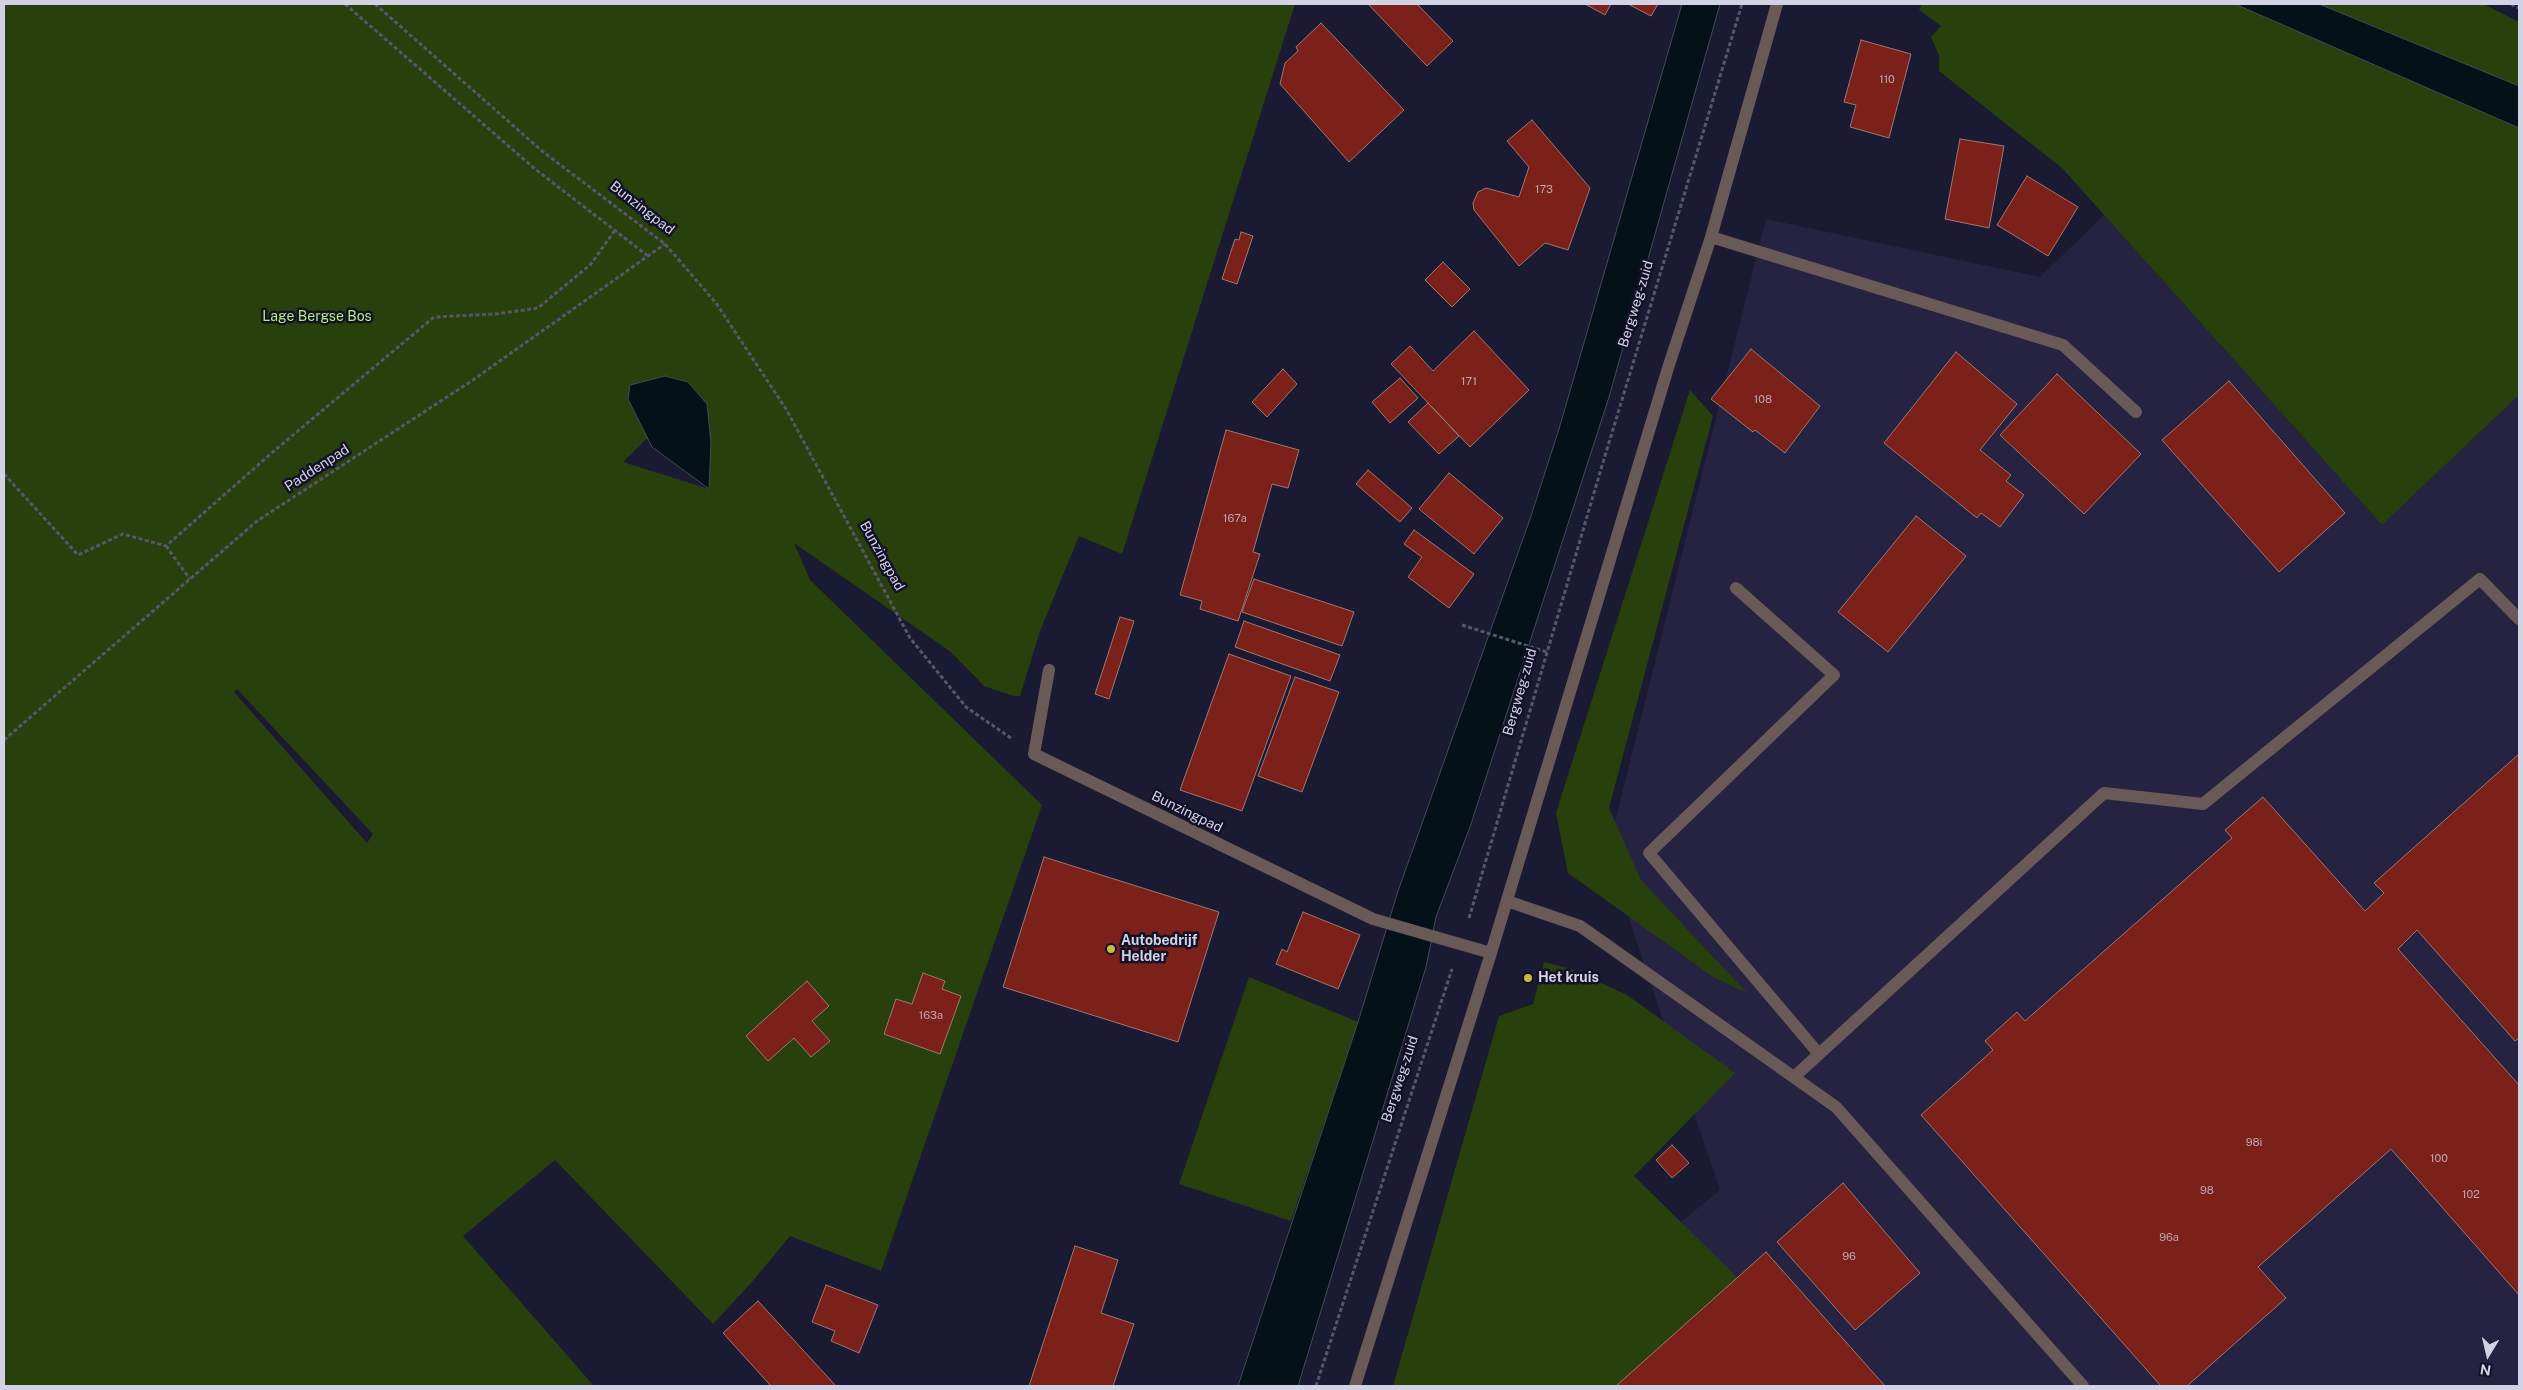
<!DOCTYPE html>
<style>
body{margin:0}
#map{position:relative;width:2523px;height:1390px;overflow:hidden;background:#1b1a33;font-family:"Public Sans",sans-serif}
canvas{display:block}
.frame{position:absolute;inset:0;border:5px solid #d1d2e3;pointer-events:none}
.north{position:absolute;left:2463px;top:1330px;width:50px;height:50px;-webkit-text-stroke:4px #131128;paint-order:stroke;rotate:189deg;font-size:14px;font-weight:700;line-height:20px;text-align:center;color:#d1d2e3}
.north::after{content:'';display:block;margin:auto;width:18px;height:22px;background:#d1d2e3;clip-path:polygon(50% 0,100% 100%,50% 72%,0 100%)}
</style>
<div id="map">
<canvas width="2523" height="1390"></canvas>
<div class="frame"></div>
<div class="north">N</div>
</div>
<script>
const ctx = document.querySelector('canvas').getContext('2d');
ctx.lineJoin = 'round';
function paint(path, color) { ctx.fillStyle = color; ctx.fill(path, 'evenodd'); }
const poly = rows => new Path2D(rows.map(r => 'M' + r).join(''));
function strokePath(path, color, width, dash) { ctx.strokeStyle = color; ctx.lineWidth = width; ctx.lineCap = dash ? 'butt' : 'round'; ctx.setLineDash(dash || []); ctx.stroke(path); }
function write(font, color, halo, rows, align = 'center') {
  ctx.font = font + ' "Public Sans",sans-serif'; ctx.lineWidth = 5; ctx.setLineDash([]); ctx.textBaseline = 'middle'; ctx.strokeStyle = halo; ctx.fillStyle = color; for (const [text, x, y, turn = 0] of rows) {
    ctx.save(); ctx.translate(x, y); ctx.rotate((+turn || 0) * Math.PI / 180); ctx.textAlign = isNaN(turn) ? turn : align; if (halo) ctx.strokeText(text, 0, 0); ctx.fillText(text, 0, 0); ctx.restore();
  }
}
paint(poly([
 [2104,215,2382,525,2519,395,2519,1386,1581,1386,1539,1339,1720,1190,1607,853,1766,219,2040,277]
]), '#252341');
paint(poly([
 [4,4,1295,4,1122,554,1079,536,1040,631,1020,696,1014,696,984,686,951,652,794,543,810,580,1042,805,881,1271,790,1236,752,1282,713,1324,555,1160,463,1236,594,1386,4,1386],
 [646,439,710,484,709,489,623,462],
 [237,689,373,834,367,843,234,692],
 [1922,4,2235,4,2519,128,2519,395,2382,525,2062,168,1939,71,1939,55,1931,37,1941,26,1919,10],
 [2319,4,2483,4,2519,22,2519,86],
 [1690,390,1713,416,1609,808,1641,880,1747,993,1715,978,1568,873,1556,813],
 [1544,962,1571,969,1627,995,1735,1073,1634,1176,1744,1284,1628,1386,1393,1386,1499,1016,1533,1004],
 [1249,977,1358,1022,1291,1221,1179,1184]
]), '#28400c');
const water = poly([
 [1682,4,1720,4,1609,397,1470,827,1436,917,1426,967,1298,1386,1238,1386,1358,1022,1398,891,1530,519,1559,429,1682,4],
 [2235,4,2319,4,2519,86,2519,128,2235,4],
 [665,376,688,382,707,404,711,443,709,489,652,447,628,399,630,385,665,376]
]);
paint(water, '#051119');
strokePath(water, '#424b56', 1);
const building = poly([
 [1368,4,1417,4,1453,41,1427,66,1368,4],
 [1585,4,1611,4,1605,15,1585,4],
 [1628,4,1658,4,1651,16,1628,4],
 [1321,23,1404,110,1349,162,1280,84,1285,63,1298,51,1296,47,1321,23],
 [1861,40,1911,54,1889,138,1850,127,1856,105,1844,102,1861,40],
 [1532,120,1590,188,1568,250,1545,243,1519,266,1474,210,1473,203,1478,192,1486,188,1519,197,1529,167,1507,141,1532,120],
 [1960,139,2004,146,1989,228,1945,219,1960,139],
 [2027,176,2078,207,2048,256,1997,225,2027,176],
 [1241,232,1253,236,1237,284,1222,279,1235,239,1239,240,1241,232],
 [1443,262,1470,289,1452,307,1425,280,1443,262],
 [1474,331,1529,390,1470,447,1391,364,1410,346,1433,371,1474,331],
 [1751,349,1820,406,1785,453,1755,430,1753,432,1711,399,1751,349],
 [1956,352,2017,404,1980,450,2011,475,2006,481,2024,495,2000,527,1981,513,1977,518,1884,443,1956,352],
 [1283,369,1297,384,1267,417,1252,402,1283,369],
 [2057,374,2141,454,2084,514,2000,435,2057,374],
 [1400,378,1418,398,1390,423,1372,402,1400,378],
 [2229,381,2345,513,2279,572,2162,440,2229,381],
 [1428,403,1459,436,1439,454,1408,422,1428,403],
 [1226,430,1299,450,1288,488,1272,484,1253,552,1260,554,1238,621,1200,609,1202,601,1180,595,1226,430],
 [1368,470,1412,508,1400,522,1356,484,1368,470],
 [1449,473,1503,518,1474,554,1419,509,1449,473],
 [1916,516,1966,556,1888,652,1838,612,1916,516],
 [1414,530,1474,574,1449,608,1408,577,1422,557,1404,544,1414,530],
 [1254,579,1354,612,1342,646,1242,612,1254,579],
 [1120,617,1134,621,1109,699,1095,694,1120,617],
 [1244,621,1340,655,1330,681,1235,647,1244,621],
 [1229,654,1291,676,1242,811,1180,790,1229,654],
 [1295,677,1339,692,1302,792,1258,776,1295,677],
 [2519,754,2519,1038,2515,1041,2417,930,2398,949,2519,1085,2519,1295,2391,1149,2258,1267,2286,1298,2187,1386,2161,1386,1921,1115,1993,1050,1985,1041,2017,1012,2025,1021,2232,838,2225,830,2263,797,2365,911,2384,893,2374,883,2519,754],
 [1044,857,1219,912,1178,1042,1003,987,1044,857],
 [1303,912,1360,935,1338,989,1276,964,1282,949,1287,952,1303,912],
 [923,973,945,981,942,989,961,996,940,1054,884,1034,896,999,912,1004,923,973],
 [807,981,829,1006,812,1021,830,1041,811,1057,794,1038,768,1061,746,1036,807,981],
 [1672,1145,1689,1163,1672,1178,1656,1160,1672,1145],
 [1843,1183,1920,1273,1855,1330,1777,1242,1843,1183],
 [1075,1246,1118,1260,1101,1313,1134,1324,1113,1386,1029,1386,1075,1246],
 [1766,1252,1885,1386,1616,1386,1766,1252],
 [826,1285,878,1305,859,1353,831,1341,835,1331,812,1322,826,1285],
 [758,1301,836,1386,771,1386,723,1333,758,1301]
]);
paint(building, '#7b211a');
strokePath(building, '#9c7872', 1);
strokePath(poly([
 [345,4,535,169,648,256],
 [375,4,542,151,665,244,716,303,786,409,910,638,966,707,1011,738],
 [2511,4,2519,8],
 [4,474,78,555,123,534,166,546,274,451,434,317,496,314,538,308,591,264,615,230],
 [166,546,190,579],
 [1462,625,1547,652],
 [4,740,257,521,473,380,665,244],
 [1469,918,1601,469,1742,4],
 [1316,1386,1452,969]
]), '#57566d', 3, [4, 2.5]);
strokePath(poly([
 [1711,237,2063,345,2136,412],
 [1736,588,1834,675,1649,853,1819,1054],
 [1049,670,1034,754,1373,919,1491,953],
 [1507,901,1580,926,1836,1107,2083,1386],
 [1794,1077,2104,793,2203,804,2480,579,2519,619],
 [1355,1386,1491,953,1668,368,1711,237,1777,4]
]), '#695a57', 12);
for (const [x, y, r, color] of [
 [1111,949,5,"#c8bb3b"],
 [1528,978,5,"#c8bb3b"]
]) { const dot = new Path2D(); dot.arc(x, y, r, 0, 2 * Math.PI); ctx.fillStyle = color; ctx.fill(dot); strokePath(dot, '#131128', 2); }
write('11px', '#bca6b1', null, [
 ["110",1887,80],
 ["173",1544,190],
 ["171",1469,382],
 ["108",1763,400],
 ["167a",1235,519],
 ["163a",931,1016],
 ["98i",2254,1143],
 ["100",2439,1159],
 ["98",2207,1191],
 ["102",2471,1195],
 ["96a",2169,1238],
 ["96",1849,1257]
]);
write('14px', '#d1d2e3', '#131128', [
 ["Bunzingpad",642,208,38],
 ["Bergweg-zuid",1636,304,-73],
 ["Paddenpad",317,468,-33],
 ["Bunzingpad",882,556,61],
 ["Bergweg-zuid",1520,692,-74],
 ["Bunzingpad",1187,812,26],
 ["Bergweg-zuid",1400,1079,-72]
]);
write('14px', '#b3ed7c', '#131128', [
 ["Lage Bergse Bos",317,317]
]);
write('bold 14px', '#d1d2e3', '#131128', [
 ["Autobedrijf",1121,941],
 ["Helder",1121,957],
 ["Het kruis",1538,978]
], 'left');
</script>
